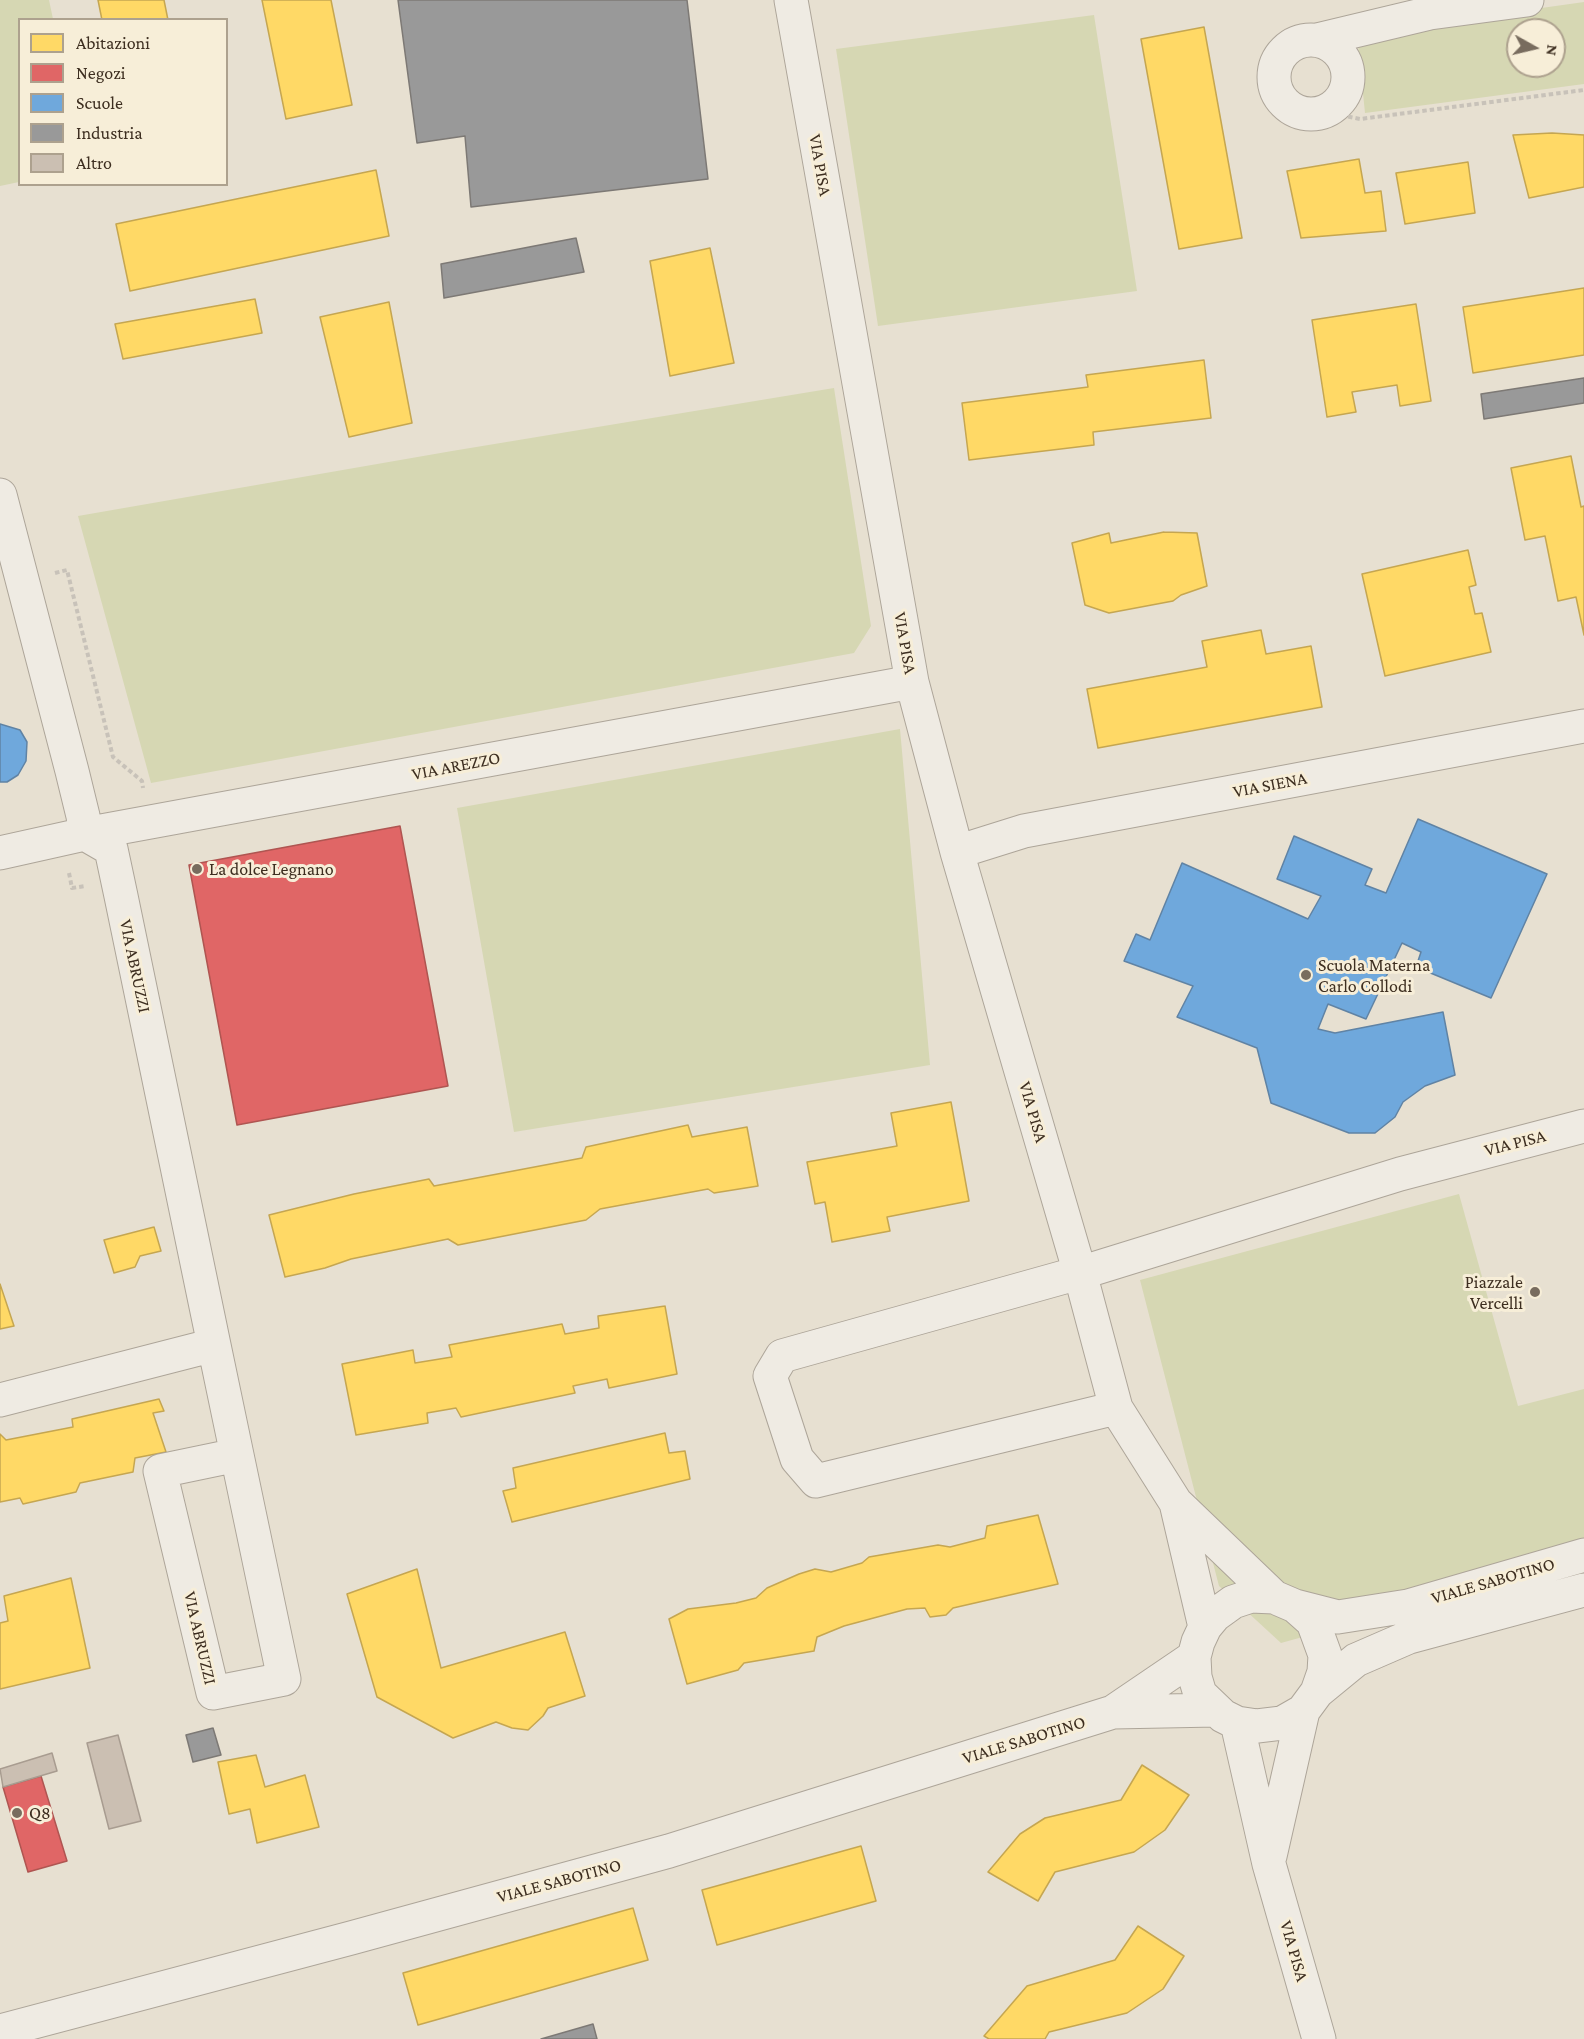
<!DOCTYPE html>
<style>
body{margin:0}
#map{position:relative;width:1584px;height:2039px;overflow:hidden;background:#e7e0d1;font-family:"Crimson Pro",serif}
canvas{display:block}
.legend{position:absolute;left:18px;top:18px;width:210px;height:168px;box-sizing:border-box;background:#f7eed8;border:2px solid #ada18e;margin:0;padding:8px 10px;list-style:none;font-size:18px;color:#3d2e20}
.legend li{display:flex;align-items:center;gap:12px;height:30px}
.legend b{width:30px;border:2px solid #ada18e}
.north{position:absolute;left:1506px;top:18px;width:60px;height:60px;box-sizing:border-box;background:#f7eed8;border:2px solid #ada18e;border-radius:50%;rotate:98deg;font-size:16px;font-weight:700;line-height:24px;text-align:center;color:#3d2e20}
.north::after{content:'';display:block;margin:auto;width:21px;height:27px;background:#786c5e;clip-path:polygon(50% 0,100% 100%,50% 72%,0 100%)}
</style>
<div id="map">
<canvas width="1584" height="2039"></canvas>
<ul class="legend">
<li><b style="height:16px;background:#ffd966"></b>Abitazioni</li>
<li><b style="height:16px;background:#e06666"></b>Negozi</li>
<li><b style="height:16px;background:#6fa8dc"></b>Scuole</li>
<li><b style="height:16px;background:#999"></b>Industria</li>
<li><b style="height:16px;background:#cbbfb2"></b>Altro</li>
</ul>
<div class="north">N</div>
</div>
<script>
const ctx = document.querySelector('canvas').getContext('2d');
ctx.lineJoin = 'round';
function paint(path, color) { ctx.fillStyle = color; ctx.fill(path, 'evenodd'); }
const poly = rows => new Path2D(rows.map(r => 'M' + r).join(''));
function strokePath(path, color, width, dash) { ctx.strokeStyle = color; ctx.lineWidth = width; ctx.lineCap = dash ? 'butt' : 'round'; ctx.setLineDash(dash || []); ctx.stroke(path); }
function write(font, color, halo, rows, align = 'center') {
  ctx.font = font + ' "Crimson Pro",serif'; ctx.lineWidth = 6; ctx.setLineDash([]); ctx.textBaseline = 'middle'; ctx.strokeStyle = halo; ctx.fillStyle = color; for (const [text, x, y, turn = 0] of rows) {
    ctx.save(); ctx.translate(x, y); ctx.rotate((+turn || 0) * Math.PI / 180); ctx.textAlign = isNaN(turn) ? turn : align; if (halo) ctx.strokeText(text, 0, 0); ctx.fillText(text, 0, 0); ctx.restore();
  }
}
paint(poly([
 [0,0,49,0,53,19,20,20,19,182,0,186],
 [1584,2,1584,84,1365,113,1357,34],
 [1518,30,1554,30,1554,66,1518,66],
 [1094,15,1137,291,878,326,836,49],
 [834,388,871,626,854,653,151,783,78,516,452,451],
 [900,729,930,1065,514,1132,457,808],
 [1459,1194,1518,1406,1584,1389,1584,1559,1281,1643,1219,1586,1140,1280]
]), '#d6d7b3');
const homes = poly([
 [98,0,164,0,168,20,102,20,98,0],
 [262,0,331,0,352,105,286,119,262,0],
 [1204,27,1242,238,1179,249,1141,39,1204,27],
 [1552,133,1584,135,1584,187,1529,198,1513,135,1552,133],
 [1359,159,1365,193,1381,191,1386,231,1301,238,1287,171,1359,159],
 [1468,162,1475,213,1405,224,1396,173,1468,162],
 [376,170,389,236,130,291,116,224,376,170],
 [710,248,734,363,670,376,650,261,710,248],
 [1584,288,1584,355,1473,373,1463,307,1584,288],
 [255,299,262,333,123,359,115,324,255,299],
 [389,302,412,423,349,437,320,317,389,302],
 [1416,304,1431,401,1400,406,1397,385,1352,392,1356,412,1327,417,1312,320,1416,304],
 [1204,360,1211,418,1093,432,1094,445,969,460,962,403,1088,387,1086,375,1204,360],
 [1571,456,1581,507,1584,506,1584,635,1576,597,1558,601,1545,536,1525,540,1511,468,1571,456],
 [1164,532,1197,533,1207,586,1181,595,1173,601,1109,613,1085,605,1072,543,1109,533,1111,543,1164,532],
 [1468,550,1476,585,1469,587,1475,614,1482,613,1491,652,1385,676,1362,574,1468,550],
 [1261,630,1266,654,1311,646,1322,707,1098,748,1087,689,1207,667,1202,641,1261,630],
 [951,1102,969,1201,887,1217,890,1231,832,1242,825,1202,815,1204,807,1162,897,1146,891,1113,951,1102],
 [688,1125,692,1137,747,1127,758,1186,714,1193,708,1189,600,1209,586,1220,458,1245,448,1239,351,1259,325,1268,285,1277,269,1215,354,1194,429,1179,434,1186,582,1158,586,1147,688,1125],
 [154,1227,161,1251,140,1256,135,1267,114,1273,104,1240,154,1227],
 [0,1284,14,1326,0,1329,0,1284],
 [665,1306,677,1374,609,1388,607,1379,573,1386,575,1393,461,1417,456,1408,427,1413,428,1423,356,1435,342,1364,413,1350,415,1363,452,1357,449,1345,562,1324,565,1334,599,1328,598,1316,665,1306],
 [159,1399,164,1411,153,1413,166,1452,135,1458,133,1472,80,1483,76,1492,23,1504,20,1498,0,1502,0,1434,6,1440,73,1427,72,1419,159,1399],
 [665,1433,669,1453,685,1451,690,1479,512,1522,503,1491,516,1488,513,1468,665,1433],
 [1038,1515,1058,1584,953,1608,946,1615,930,1617,925,1608,907,1609,844,1626,817,1637,814,1651,744,1663,738,1670,687,1684,669,1619,688,1609,736,1603,756,1598,767,1588,799,1574,815,1569,831,1572,862,1563,869,1557,938,1545,950,1547,985,1538,987,1526,1038,1515],
 [417,1569,441,1668,565,1632,585,1696,548,1708,543,1716,528,1730,512,1728,496,1722,453,1738,377,1697,347,1594,417,1569],
 [71,1578,90,1668,0,1689,0,1623,8,1621,4,1596,71,1578],
 [256,1755,265,1787,305,1775,319,1827,257,1843,250,1809,229,1814,218,1762,256,1755],
 [1142,1765,1189,1795,1165,1830,1134,1852,1055,1872,1038,1901,988,1872,1020,1834,1045,1818,1121,1800,1142,1765],
 [861,1846,876,1901,717,1945,702,1890,861,1846],
 [633,1908,648,1960,418,2025,403,1973,633,1908],
 [1138,1926,1184,1956,1163,1989,1127,2013,1049,2032,1045,2039,989,2039,984,2036,1027,1986,1115,1960,1138,1926]
]);
paint(homes, '#ffd966');
strokePath(homes, '#c5a651', 1.5);
const shops = poly([
 [400,826,448,1086,237,1125,189,865,400,826],
 [41,1776,67,1861,28,1872,3,1787,41,1776]
]);
paint(shops, '#e06666');
strokePath(shops, '#af5551', 1.5);
const schools = poly([
 [0,724,20,730,27,742,26,761,18,775,7,782,0,782,0,724],
 [1418,819,1547,874,1491,998,1416,967,1421,952,1402,943,1366,1019,1328,1004,1318,1029,1335,1033,1443,1012,1455,1075,1425,1086,1403,1102,1395,1117,1375,1133,1349,1133,1271,1103,1257,1048,1177,1017,1193,986,1124,961,1136,934,1150,940,1182,863,1308,919,1321,896,1277,879,1294,836,1372,869,1365,885,1386,893,1418,819]
]);
paint(schools, '#6fa8dc');
strokePath(schools, '#6083a4', 1.5);
const industry = poly([
 [398,0,687,0,708,179,471,207,465,136,417,143,398,0],
 [576,238,584,272,444,298,441,264,576,238],
 [1584,378,1584,403,1484,419,1481,394,1584,378],
 [213,1728,221,1755,193,1762,186,1735,213,1728],
 [593,2024,597,2039,541,2039,593,2024]
]);
paint(industry, '#999');
strokePath(industry, '#7d7975', 1.5);
const building = poly([
 [118,1735,141,1821,109,1829,87,1743,118,1735],
 [52,1753,57,1771,3,1787,0,1769,52,1753]
]);
paint(building, '#cbbfb2');
strokePath(building, '#a89c90', 1.5);
const minor = poly([
 [791,0,912,682,957,852,1080,1273,1116,1408,1176,1503,1274,1597],
 '1274 77a37 37 0 1 1 74 0a37 37 0 1 1-74 0Z',
 [1317,40,1430,13,1527,0],
 [0,495,72,771,83,816,85,834],
 [85,834,111,849,121,896,214,1345,237,1455,284,1679,213,1693,160,1471,237,1455],
 [957,852,1024,831,1584,726],
 [0,853,85,834,912,682],
 [0,1400,214,1345],
 [1116,1408,816,1481,797,1459,770,1376,782,1356,1093,1269,1400,1174,1584,1126],
 [1176,1503,1205,1627],
 [1251,1596,1274,1597,1295,1606,1313,1622,1325,1655,1324,1672,1317,1692,1303,1711,1282,1723,1257,1726,1237,1723,1223,1716,1200,1694,1195,1677,1194,1657,1198,1642,1205,1627,1215,1615,1233,1602,1251,1596],
 [1295,1606,1338,1617,1408,1606,1584,1555],
 [1317,1692,1356,1660,1409,1637,1584,1590],
 [1113,1712,1194,1657],
 [1237,1723,1269,1864,1319,2039],
 [1270,1856,1303,1711],
 [0,2031,351,1938,669,1851,1113,1712,1216,1710]
]);
strokePath(minor, '#ada599', 35);
strokePath(poly([
 [1326,112,1360,119,1584,90],
 [55,573,67,570,113,757,142,781,143,788],
 [69,873,72,888,85,886]
]), '#c8c2b9', 4, [4.5, 3]);
strokePath(minor, '#efebe3', 33);
for (const [x, y, r, color] of [
 [197,869,6,"#786c5e"],
 [1306,975,6,"#786c5e"],
 [1535,1292,6,"#786c5e"],
 [17,1813,6,"#786c5e"]
]) { const dot = new Path2D(); dot.arc(x, y, r, 0, 2 * Math.PI); ctx.fillStyle = color; ctx.fill(dot); strokePath(dot, '#f7eed8', 2); }
write('18px', '#3d2e20', '#f7eed8', [
 ["VIA PISA",820,165,80],
 ["VIA PISA",905,643,80],
 ["VIA AREZZO",456,766,-11],
 ["VIA SIENA",1270,785,-11],
 ["VIA ABRUZZI",135,966,78],
 ["VIA PISA",1033,1112,74],
 ["VIA PISA",1515,1143,-14],
 ["VIALE SABOTINO",1493,1581,-16],
 ["VIA ABRUZZI",200,1638,77],
 ["VIALE SABOTINO",1024,1740,-17],
 ["VIALE SABOTINO",559,1881,-15],
 ["VIA PISA",1294,1951,74]
]);
write('18px', '#3d2e20', '#f7eed8', [
 ["La dolce Legnano",209,869],
 ["Scuola Materna",1318,965],
 ["Carlo Collodi",1318,986],
 ["Piazzale",1523,1282,"right"],
 ["Vercelli",1523,1303,"right"],
 ["Q8",29,1813]
], 'left');
</script>
